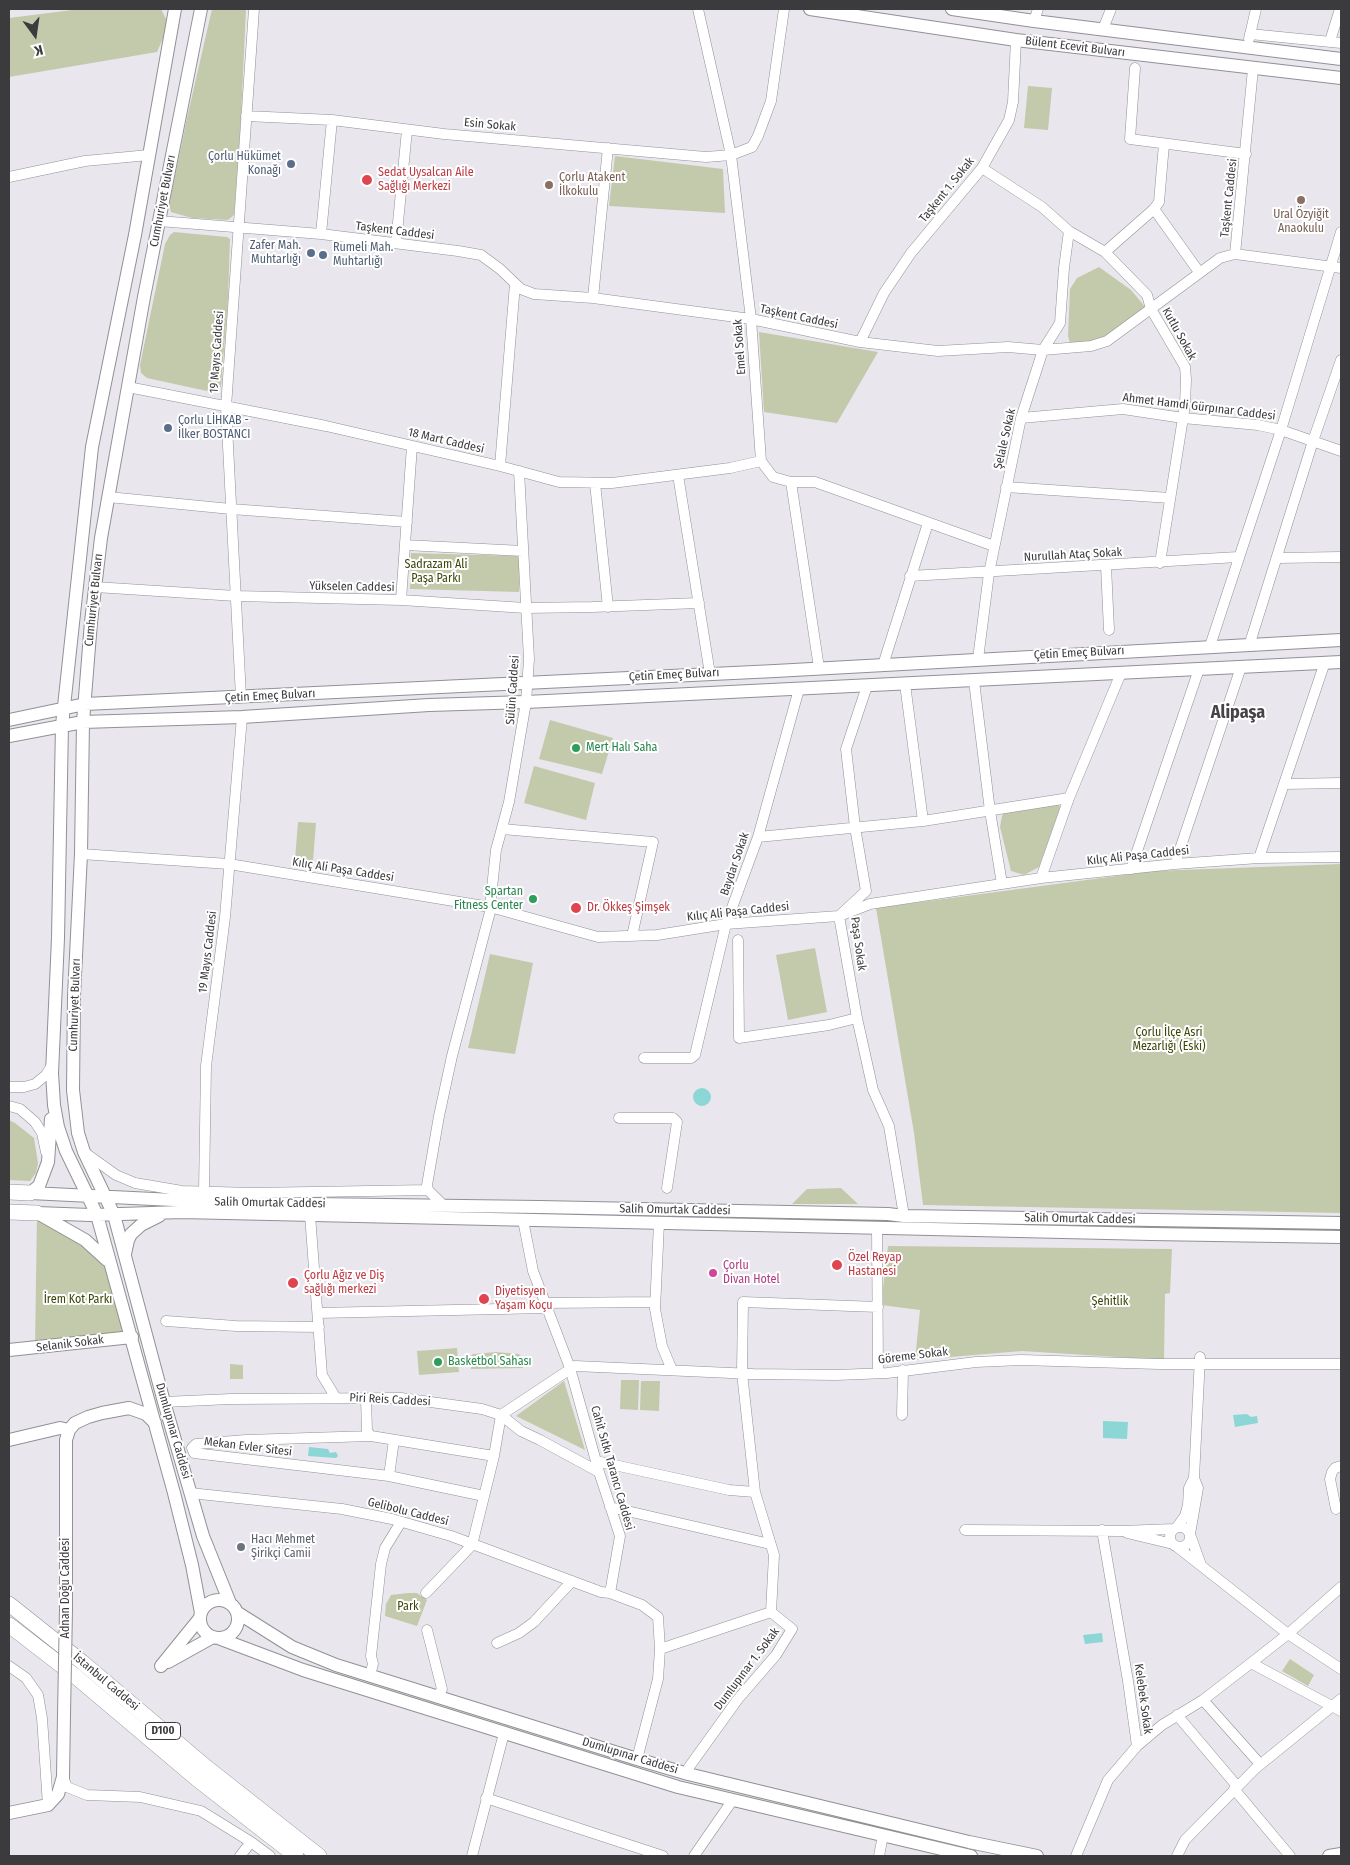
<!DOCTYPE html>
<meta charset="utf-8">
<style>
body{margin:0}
#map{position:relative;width:1350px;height:1865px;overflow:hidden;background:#e9e7ed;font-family:"Fira Sans Condensed",sans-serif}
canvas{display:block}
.frame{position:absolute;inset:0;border:10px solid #3b3a3d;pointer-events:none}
.north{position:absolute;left:10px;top:10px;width:50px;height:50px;-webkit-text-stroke:4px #fff;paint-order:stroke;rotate:166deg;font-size:14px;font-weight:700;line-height:20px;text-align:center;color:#3b3a3d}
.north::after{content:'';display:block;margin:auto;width:18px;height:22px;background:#3b3a3d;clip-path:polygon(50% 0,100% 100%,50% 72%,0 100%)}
</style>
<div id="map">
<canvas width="1350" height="1865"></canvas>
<div class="frame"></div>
<div class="north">K</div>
</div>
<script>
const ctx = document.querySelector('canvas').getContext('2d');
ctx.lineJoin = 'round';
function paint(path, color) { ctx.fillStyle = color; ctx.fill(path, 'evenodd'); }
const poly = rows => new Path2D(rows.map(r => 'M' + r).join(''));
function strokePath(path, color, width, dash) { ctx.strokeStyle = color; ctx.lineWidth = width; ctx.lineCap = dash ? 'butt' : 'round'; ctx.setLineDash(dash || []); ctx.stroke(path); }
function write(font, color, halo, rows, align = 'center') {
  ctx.font = font + ' "Fira Sans Condensed",sans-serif'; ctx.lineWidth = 4; ctx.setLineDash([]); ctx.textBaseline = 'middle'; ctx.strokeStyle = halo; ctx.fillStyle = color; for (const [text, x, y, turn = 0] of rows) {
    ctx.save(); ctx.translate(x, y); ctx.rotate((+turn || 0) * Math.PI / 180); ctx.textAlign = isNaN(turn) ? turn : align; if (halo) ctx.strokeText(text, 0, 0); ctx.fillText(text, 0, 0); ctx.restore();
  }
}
paint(poly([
 [80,9,161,9,167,21,164,36,157,52,9,77,9,18],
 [212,9,246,9,241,118,234,215,228,220,192,218,171,212,169,205,187,118],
 [1028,86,1052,88,1048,130,1024,128],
 [615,156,723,169,725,213,609,206],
 [174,232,227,237,230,239,228,299,221,387,216,393,147,378,141,373,140,365,165,244,170,235],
 [1099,267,1131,290,1146,308,1106,338,1090,344,1070,343,1068,336,1070,289,1077,278],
 [759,332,878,352,837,423,764,412],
 [411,553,520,556,519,592,410,589],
 [550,720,613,738,602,774,539,759],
 [534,766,595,783,586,820,524,803],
 [1053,802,1061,807,1039,867,1024,875,1011,871,1000,827,1002,816,1005,810],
 [298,822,316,823,313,861,295,859],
 [1341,864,1341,1213,923,1205,914,1133,876,908,1154,871],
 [815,948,827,1012,788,1020,776,955],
 [490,954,533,963,515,1054,468,1048],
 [9,1120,15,1123,34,1138,38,1163,36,1173,30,1181,9,1180],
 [841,1188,858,1204,792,1204,807,1189],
 [37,1213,110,1263,132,1337,35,1348],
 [888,1246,1172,1249,1170,1293,1165,1294,1164,1360,1022,1351,915,1360,920,1310,881,1305],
 [457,1348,459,1372,419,1375,417,1351],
 [496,1352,519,1354,523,1358,523,1368,471,1369,471,1356,473,1354],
 [230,1364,243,1365,243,1379,230,1379],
 [621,1380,639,1380,638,1410,620,1409],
 [564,1381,585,1450,516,1416],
 [641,1381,660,1381,659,1411,640,1410],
 [408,1593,417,1593,427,1600,417,1626,385,1616,386,1604,391,1595],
 [1290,1659,1314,1675,1308,1686,1282,1671]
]), '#c2caab');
paint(poly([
 '693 1097a9 9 0 1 1 18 0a9 9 0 1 1-18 0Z',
 [1247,1414,1251,1417,1257,1416,1258,1423,1235,1427,1233,1415],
 [1103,1421,1128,1422,1127,1439,1103,1438],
 [309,1447,328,1449,330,1453,336,1452,338,1456,336,1458,308,1456],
 [1102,1633,1103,1642,1085,1644,1083,1635]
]), '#8dd6d6');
const minor = poly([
 [698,9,731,155,751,319,761,461,773,477,791,482,819,668],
 [1034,21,1038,9],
 [1103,29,1111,9],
 [1250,34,1341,43],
 [1249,39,1256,9],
 [1330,41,1340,9],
 [1135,68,1130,139,1246,154],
 [246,116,332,120,444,134,706,157,731,155,752,147,758,136,771,101,784,9],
 [982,168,1042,207,1069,231,1105,252,1147,295,1151,309,1185,367,1186,379,1185,405,1160,563],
 [9,177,85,161,149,155],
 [1154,209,1199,272],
 [159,221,321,234,458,251,481,255,500,269,521,289,534,294,593,298,751,319,860,342,938,351,1008,347,1043,350,1091,346,1107,341,1220,258,1235,254,1253,69],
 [321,234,332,120],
 [396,243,407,130],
 [1105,252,1154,209,1159,202,1164,144],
 [1235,254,1341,268],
 [593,298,608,148],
 [860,342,884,293,911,253,982,168,1009,120,1013,102,1016,40],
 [128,387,326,426,500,466,559,482,612,483,730,468,761,461],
 [1021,418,1123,409,1183,418,1258,425,1281,430,1341,451],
 [500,466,515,284],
 [678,475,710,674],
 [791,482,815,482,994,546],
 [595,483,608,607],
 [1006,487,1170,498],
 [108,497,231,509,407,522],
 [405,545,523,551],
 [1277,558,1341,557],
 [1106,566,1109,630],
 [910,576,1238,557],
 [95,587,236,596,401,600,526,608,592,607,699,603],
 [401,600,412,446],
 [1210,646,1281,430,1341,232],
 [1249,646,1313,441,1341,360],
 [978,659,989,573,1021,418,1043,350,1060,323,1064,268,1069,231],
 [883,665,928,523],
 [974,681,990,811,1002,884],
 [905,684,923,821],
 [867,686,846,749,855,827,866,891,839,916,857,1018,873,1090,889,1126,904,1216],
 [241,697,226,407,254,9],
 [1284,784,1341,783],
 [502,829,653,842,632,936],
 [758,837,923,821,1069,798],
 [81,854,229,864,490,907,598,937,657,935,726,924,839,916,870,904,1041,878,1175,864,1259,858,1341,857],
 [1259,858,1325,662],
 [1175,864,1241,667],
 [1131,869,1199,669],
 [1041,878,1069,798,1121,673],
 [490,907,496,850,509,802,526,702,529,659,519,471],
 [738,940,739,1038,829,1025,857,1018],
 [644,1058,691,1058,695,1055,726,924,758,837,799,689],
 [9,1087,24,1087,35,1084,46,1075,52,1065],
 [9,1106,20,1109,35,1122,42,1133,46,1152],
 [619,1118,673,1118,677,1122,667,1188],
 [84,1152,116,1175,135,1183,182,1191,252,1193,428,1190],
 [204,1191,206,1066,225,917,242,717],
 [443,1205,428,1190,427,1185,439,1116,452,1056,491,908],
 [310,1215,322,1375,336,1398],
 [523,1220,533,1271,570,1368,599,1472,620,1536,610,1593,642,1605,658,1617,660,1649,658,1679,637,1759],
 [659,1223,655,1309,662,1346,672,1370],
 [877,1227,878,1373],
 [545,1303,655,1302],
 [318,1313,546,1308],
 [166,1321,236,1326,319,1327],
 [366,1398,367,1431,371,1436,494,1456],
 [164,1402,231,1399,401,1398,482,1409,501,1415,521,1431,540,1440,599,1472],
 [902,1415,903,1370],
 [371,1436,246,1440,196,1444,192,1448,194,1453,389,1476,484,1496],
 [596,1461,729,1490,755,1492],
 [389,1476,394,1440],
 [190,1493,342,1509,392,1519,451,1536,601,1592,610,1593],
 [610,1507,770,1544],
 [1336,1509,1330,1479,1332,1472,1335,1468,1341,1466],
 '1170 1537a10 10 0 1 1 20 0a10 10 0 1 1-20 0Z',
 [1177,1527,1185,1516,1188,1505,1189,1488,1194,1478],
 [965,1530,1121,1531,1174,1529],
 [1127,1533,1173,1544],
 [1190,1534,1198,1488,1194,1478,1200,1357],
 [1191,1537,1201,1565],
 [1176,1546,1288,1634,1341,1669],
 [426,1593,472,1545,494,1456,501,1415,575,1366,753,1374,836,1375,887,1373,976,1362,1021,1360,1159,1364,1341,1364],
 [427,1630,442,1689,438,1696],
 [497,1643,519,1633,534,1622,572,1581],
 [660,1649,771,1612],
 [1251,1663,1341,1711],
 [9,1666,26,1678,38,1695,42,1718,48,1805],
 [370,1675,373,1664,371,1656,381,1564,385,1548,401,1522],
 [1203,1700,1260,1764],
 [1177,1715,1237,1786],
 [1137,1746,1162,1725,1203,1700,1251,1663,1288,1634,1341,1587],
 [688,1774,689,1767,738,1699,776,1655,792,1629,771,1612,774,1555,755,1492,742,1373,743,1302,878,1307],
 [63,1777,67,1787,87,1795,140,1797,201,1811,251,1842,270,1856],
 [1234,1789,1290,1856],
 [486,1798,663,1856],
 [240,1856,251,1842],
 [472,1856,504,1733],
 [694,1856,732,1801],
 [879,1856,883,1835],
 [1076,1856,1108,1780,1137,1746,1128,1681,1102,1530],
 [1177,1856,1185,1840,1256,1768,1341,1699]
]);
const major = poly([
 [175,9,135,235,92,447,62,725,58,938,52,1073,54,1105,58,1127,66,1151,97,1215,174,1493,192,1565,201,1613],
 [201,9,144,297,101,538,91,622,83,722,81,854,74,996,73,1090,78,1133,84,1152,114,1215,164,1402,203,1536,230,1603],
 [810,9,1016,40,1341,78],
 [952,9,1034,21,1341,59],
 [9,720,85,704,775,671,1341,640],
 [9,736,83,722,242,717,429,705,526,702,1341,662],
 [30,1193,235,1203,539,1207,888,1214,904,1216,1341,1223],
 [30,1193,39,1186,48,1162,51,1119],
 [37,1213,90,1215,182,1212,1151,1234,1341,1237],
 [41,1215,85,1240,107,1260],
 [125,1254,128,1240,131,1234,141,1225,159,1216],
 [9,1350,132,1337],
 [9,1440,60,1428,69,1430],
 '200 1619a19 19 0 1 1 38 0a19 19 0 1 1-38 0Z',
 [66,1609,66,1440,69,1430,75,1423,88,1417,102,1413,129,1408,146,1414,155,1423],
 [238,1613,292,1647,336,1665,637,1759,688,1774,969,1842,1037,1856],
 [218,1638,303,1670,678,1787,971,1856],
 [168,1662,213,1637],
 [161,1666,200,1618],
 [9,1813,48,1805,58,1794,63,1777,64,1714],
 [1329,1856,1341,1854]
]);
const highway = poly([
 [9,1192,30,1193],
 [9,1212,37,1213],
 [9,1604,82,1662,206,1767,319,1856],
 [9,1625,75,1676,197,1779,296,1856]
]);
strokePath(minor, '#929095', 11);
strokePath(major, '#929095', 14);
strokePath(highway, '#929095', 16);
strokePath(minor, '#fff', 10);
strokePath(major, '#fff', 12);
strokePath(highway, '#fff', 15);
const majorBridge = poly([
 [64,1714,66,1609]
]);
strokePath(majorBridge, '#929095', 14, []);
strokePath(majorBridge, '#fff', 12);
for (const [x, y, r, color] of [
 [291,164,5,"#5c6f8a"],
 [367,180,6,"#e0444e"],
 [549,185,5,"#8d6e63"],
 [1301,200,5,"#8d6e63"],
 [311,253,5,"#5c6f8a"],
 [323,255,5,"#5c6f8a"],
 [168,428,5,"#5c6f8a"],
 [576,748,5,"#2e9e5b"],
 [533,899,5,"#2e9e5b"],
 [576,908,6,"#e0444e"],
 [837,1265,6,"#e0444e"],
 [713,1273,5,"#d1479c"],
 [293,1283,6,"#e0444e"],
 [484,1299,6,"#e0444e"],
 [438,1362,5,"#2e9e5b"],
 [241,1547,5,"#6b7280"]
]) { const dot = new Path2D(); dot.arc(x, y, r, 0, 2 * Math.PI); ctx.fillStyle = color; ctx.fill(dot); strokePath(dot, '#fff', 2); }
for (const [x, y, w] of [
 [163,1731,35]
]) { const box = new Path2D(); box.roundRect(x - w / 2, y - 8.5, w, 17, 4); ctx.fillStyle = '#fff'; ctx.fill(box); strokePath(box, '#3b3a3d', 1); }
write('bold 11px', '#3b3a3d', null, [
 ["D100",163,1731]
]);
write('12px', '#3b3a3d', '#fff', [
 ["Bülent Ecevit Bulvarı",1075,47,7],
 ["Esin Sokak",490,125,5],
 ["Taşkent 1. Sokak",947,190,-51],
 ["Taşkent Caddesi",1229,198,-84],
 ["Cumhuriyet Bulvarı",163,201,-79],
 ["Taşkent Caddesi",395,231,7],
 ["Taşkent Caddesi",799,317,12],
 ["Kutlu Sokak",1179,334,61],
 ["Emel Sokak",740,347,-94],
 ["19 Mayıs Caddesi",217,352,-86],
 ["Ahmet Hamdi Gürpınar Caddesi",1199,407,7],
 ["Şelale Sokak",1005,439,-77],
 ["18 Mart Caddesi",446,441,13],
 ["Nurullah Ataç Sokak",1073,555,-3],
 ["Yükselen Caddesi",352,587,1],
 ["Cumhuriyet Bulvarı",94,600,-84],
 ["Çetin Emeç Bulvarı",1079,653,-3],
 ["Çetin Emeç Bulvarı",674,675,-3],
 ["Sülün Caddesi",513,690,-86],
 ["Çetin Emeç Bulvarı",270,696,-3],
 ["Kılıç Ali Paşa Caddesi",1138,856,-6],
 ["Baydar Sokak",735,864,-71],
 ["Kılıç Ali Paşa Caddesi",343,870,9],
 ["Kılıç Ali Paşa Caddesi",738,912,-6],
 ["Paşa Sokak",858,944,82],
 ["19 Mayıs Caddesi",208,952,-83],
 ["Cumhuriyet Bulvarı",75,1005,-88],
 ["Salih Omurtak Caddesi",270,1203,1],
 ["Salih Omurtak Caddesi",675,1210,1],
 ["Salih Omurtak Caddesi",1080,1219,1],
 ["Selanik Sokak",70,1344,-7],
 ["Göreme Sokak",913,1356,-7],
 ["Piri Reis Caddesi",390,1400,3],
 ["Dumlupınar Caddesi",173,1431,74],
 ["Mekan Evler Sitesi",248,1447,7],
 ["Cahit Sıtkı Tarancı Caddesi",612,1468,74],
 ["Gelibolu Caddesi",408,1512,14],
 ["Adnan Doğu Caddesi",66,1588,-90],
 ["Dumlupınar 1. Sokak",747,1669,-53],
 ["İstanbul Caddesi",106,1682,40],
 ["Kelebek Sokak",1143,1699,82],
 ["Dumlupınar Caddesi",630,1756,17]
]);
write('12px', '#4e5e75', '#fff', [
 ["Çorlu Hükümet",281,157],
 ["Konağı",281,171],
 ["Zafer Mah.",301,246],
 ["Muhtarlığı",301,260],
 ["Rumeli Mah.",333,248,"left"],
 ["Muhtarlığı",333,262,"left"],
 ["Çorlu LİHKAB -",178,421,"left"],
 ["İlker BOSTANCI",178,435,"left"]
], 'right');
write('12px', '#be3a42', '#fff', [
 ["Sedat Uysalcan Aile",378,173],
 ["Sağlığı Merkezi",378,187],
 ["Dr. Ökkeş Şimşek",587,908],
 ["Özel Reyap",848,1258],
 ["Hastanesi",848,1272],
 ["Çorlu Ağız ve Diş",304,1276],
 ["sağlığı merkezi",304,1290],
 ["Diyetisyen",495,1292],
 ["Yaşam Koçu",495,1306]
], 'left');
write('12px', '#785e54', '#fff', [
 ["Çorlu Atakent",559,178],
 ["İlkokulu",559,192],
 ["Ural Özyiğit",1301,215,"center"],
 ["Anaokulu",1301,229,"center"]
], 'left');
write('12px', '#3c4608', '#fff', [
 ["Sadrazam Ali",436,565],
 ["Paşa Parkı",436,579],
 ["Çorlu İlçe Asri",1169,1033],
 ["Mezarlığı (Eski)",1169,1047],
 ["İrem Kot Parkı",78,1300],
 ["Şehitlik",1110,1302],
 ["Park",408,1607]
]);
write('12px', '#27864d', '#fff', [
 ["Mert Halı Saha",586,748],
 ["Spartan",523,892,"right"],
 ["Fitness Center",523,906,"right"],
 ["Basketbol Sahası",448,1362]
], 'left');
write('12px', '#b23c85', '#fff', [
 ["Çorlu",723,1266],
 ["Divan Hotel",723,1280]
], 'left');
write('12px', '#5b616d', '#fff', [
 ["Hacı Mehmet",251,1540],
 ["Şirikçi Camii",251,1554]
], 'left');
write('bold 18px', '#464449', '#fff', [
 ["Alipaşa",1238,713]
]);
</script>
